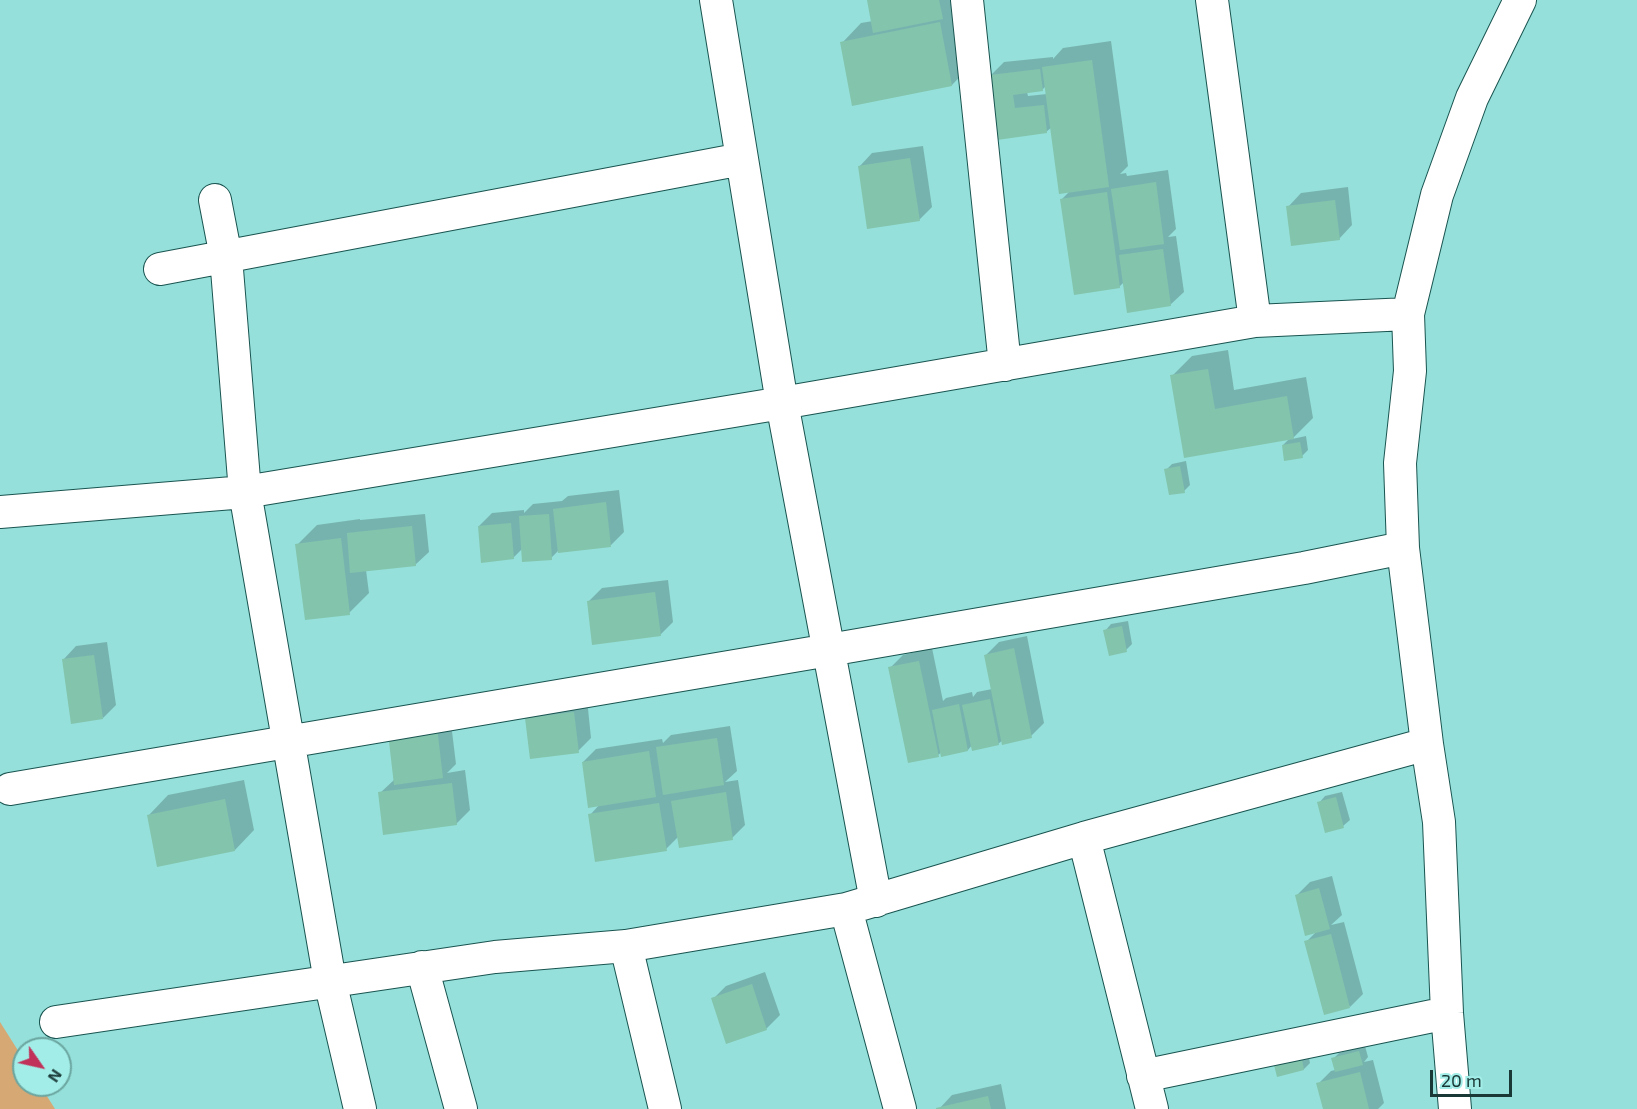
<!DOCTYPE html>
<style>
body{margin:0}
#map{position:relative;width:1637px;height:1109px;overflow:hidden;background:#95e0da;font-family:"Exo 2",sans-serif}
canvas{display:block}
.north{position:absolute;left:12px;top:1037px;width:60px;height:60px;box-sizing:border-box;background:#a2ede7;border:2px solid #6ba5a0;border-radius:50%;rotate:124deg;font-size:16px;font-weight:700;line-height:24px;text-align:center;color:#193836}
.north::after{content:'';display:block;margin:auto;width:21px;height:27px;background:#c1325a;clip-path:polygon(50% 0,100% 100%,50% 72%,0 100%)}
.scale{position:absolute;left:1430px;top:1070px;width:82px;height:27px;box-sizing:border-box;border:3px solid #193836;border-top:0;padding-left:8px;font-size:18px;line-height:21px;white-space:nowrap;color:#193836;-webkit-text-stroke:4px #a2ede7;paint-order:stroke}
</style>
<div id="map">
<canvas width="1637" height="1109"></canvas>
<div class="north">N</div>
<div class="scale">20 m</div>
</div>
<script>
const ctx = document.querySelector('canvas').getContext('2d');
ctx.lineJoin = 'round';
function paint(path, color) { ctx.fillStyle = color; ctx.fill(path, 'evenodd'); }
const poly = rows => new Path2D(rows.map(r => 'M' + r).join(''));
function strokePath(path, color, width, dash) { ctx.strokeStyle = color; ctx.lineWidth = width; ctx.lineCap = dash ? 'butt' : 'round'; ctx.setLineDash(dash || []); ctx.stroke(path); }
paint(poly([
 [0,1022,24,1060,24,1085,40,1085,55,1109,0,1109]
]), '#d6a874');
paint(poly([
 [868,0,954,0,971,65,952,85,842,43,861,23,873,21],
 [1111,41,1128,166,1120,174,1126,173,1127,176,1168,170,1176,229,1168,237,1176,236,1184,292,1170,305,1124,282,1119,287,1062,199,1070,191,1052,127,1046,132,998,138,991,75,1004,62,1053,57,1053,59,1063,48],
 [1046,86,1047,94,1028,96,1027,92,1042,90],
 [923,146,932,207,919,220,859,167,872,153],
 [1348,187,1352,225,1339,239,1288,207,1301,193],
 [1228,350,1234,390,1306,377,1313,418,1292,439,1306,436,1308,450,1302,456,1283,445,1290,438,1186,456,1172,376,1192,356],
 [1186,461,1190,485,1184,491,1166,470,1172,464],
 [619,490,624,532,611,545,558,551,551,558,523,548,513,558,479,526,492,513,524,510,524,513,533,504,562,501,568,496],
 [425,514,429,552,415,565,366,570,369,593,349,613,297,545,317,525,360,519,360,520],
 [668,580,673,622,660,635,589,601,602,588],
 [1128,621,1132,644,1126,650,1105,631,1111,624],
 [1027,636,1044,723,1031,736,1003,740,998,744,972,745,968,750,942,752,938,755,890,668,903,655,932,648,943,701,946,698,972,692,973,697,977,692,992,689,986,655,999,642],
 [107,642,116,705,103,718,63,660,76,646],
 [587,699,591,738,578,751,526,718,539,705],
 [450,715,456,764,447,773,465,770,470,810,456,824,380,793,395,779],
 [730,726,737,771,725,782,738,780,745,825,732,838,678,837,666,849,590,815,600,804,583,762,596,749,662,739,663,743,671,735],
 [244,780,254,830,235,850,149,815,168,795],
 [1342,792,1350,820,1343,826,1319,803,1325,796],
 [1332,876,1342,915,1331,925,1344,922,1363,994,1350,1007,1306,942,1317,931,1296,896,1310,882],
 [765,972,780,1015,766,1029,713,999,726,986],
 [1365,1046,1368,1057,1364,1062,1373,1060,1384,1103,1378,1109,1325,1109,1318,1084,1331,1071,1335,1070,1333,1059,1339,1053],
 [1307,1049,1310,1063,1304,1069,1278,1075],
 [1001,1084,1006,1109,939,1109,952,1095]
]), '#0003');
paint(poly([
 [867,0,939,0,943,19,873,33],
 [940,22,952,86,852,106,840,42],
 [1092,60,1109,187,1059,194,1042,67],
 [1040,69,1043,91,1013,95,1015,108,1044,105,1047,133,997,140,990,75],
 [910,158,920,221,867,229,858,166],
 [1156,182,1164,244,1120,250,1111,189],
 [1107,192,1120,288,1074,295,1060,199],
 [1335,200,1340,240,1291,246,1286,206],
 [1163,249,1171,306,1127,313,1119,255],
 [1208,369,1215,409,1287,396,1294,439,1184,458,1170,375],
 [1300,442,1303,458,1284,461,1282,445],
 [1180,466,1185,493,1169,495,1164,469],
 [606,502,611,547,558,553,553,509],
 [549,514,552,560,522,562,519,516],
 [511,523,514,559,481,563,478,526],
 [412,526,416,566,350,573,347,533],
 [341,538,350,615,305,620,295,544],
 [655,592,661,636,592,645,587,601],
 [1122,626,1127,652,1109,656,1103,630],
 [1014,648,1032,738,1002,745,984,655],
 [94,655,103,719,71,724,62,659],
 [919,661,939,757,908,763,888,667],
 [990,699,999,745,972,751,962,705],
 [959,704,968,751,941,757,932,710],
 [574,712,579,753,530,759,525,718],
 [437,727,443,778,394,785,388,733],
 [717,738,724,785,663,795,656,747],
 [649,751,656,797,588,808,582,762],
 [452,783,457,825,383,835,378,792],
 [726,792,733,840,679,848,671,801],
 [1336,797,1344,828,1325,833,1317,802],
 [225,799,235,851,157,867,147,815],
 [659,803,667,851,595,862,588,814],
 [1319,888,1330,929,1305,936,1295,895],
 [1331,934,1350,1008,1324,1015,1304,941],
 [752,984,767,1030,726,1044,711,998],
 [1359,1051,1363,1065,1335,1072,1331,1058],
 [1301,1054,1304,1070,1277,1077,1273,1061],
 [1360,1072,1369,1109,1323,1109,1316,1083],
 [988,1096,991,1109,936,1109,936,1108]
]), '#83c4ac');
const street = poly([
 [716,0,782,403,876,901],
 [967,0,1005,365],
 [1212,0,1255,321],
 [215,200,226,257,245,492,330,981,360,1109],
 [160,269,742,159],
 [0,512,245,492,782,403,1255,321,1408,314],
 [10,789,829,650,1304,568,1403,548],
 [1084,838,1152,1109],
 [846,909,900,1109],
 [626,946,665,1109],
 [422,967,461,1109],
 [56,1022,495,957,626,946,846,909,1084,838,1427,744],
 [1143,1076,1447,1013],
 [1455,1109,1447,1013,1439,822,1427,744,1403,548,1400,463,1410,371,1408,314,1437,195,1472,98,1520,0]
]);
strokePath(street, '#195450', 34);
strokePath(street, '#fff', 32);
</script>
